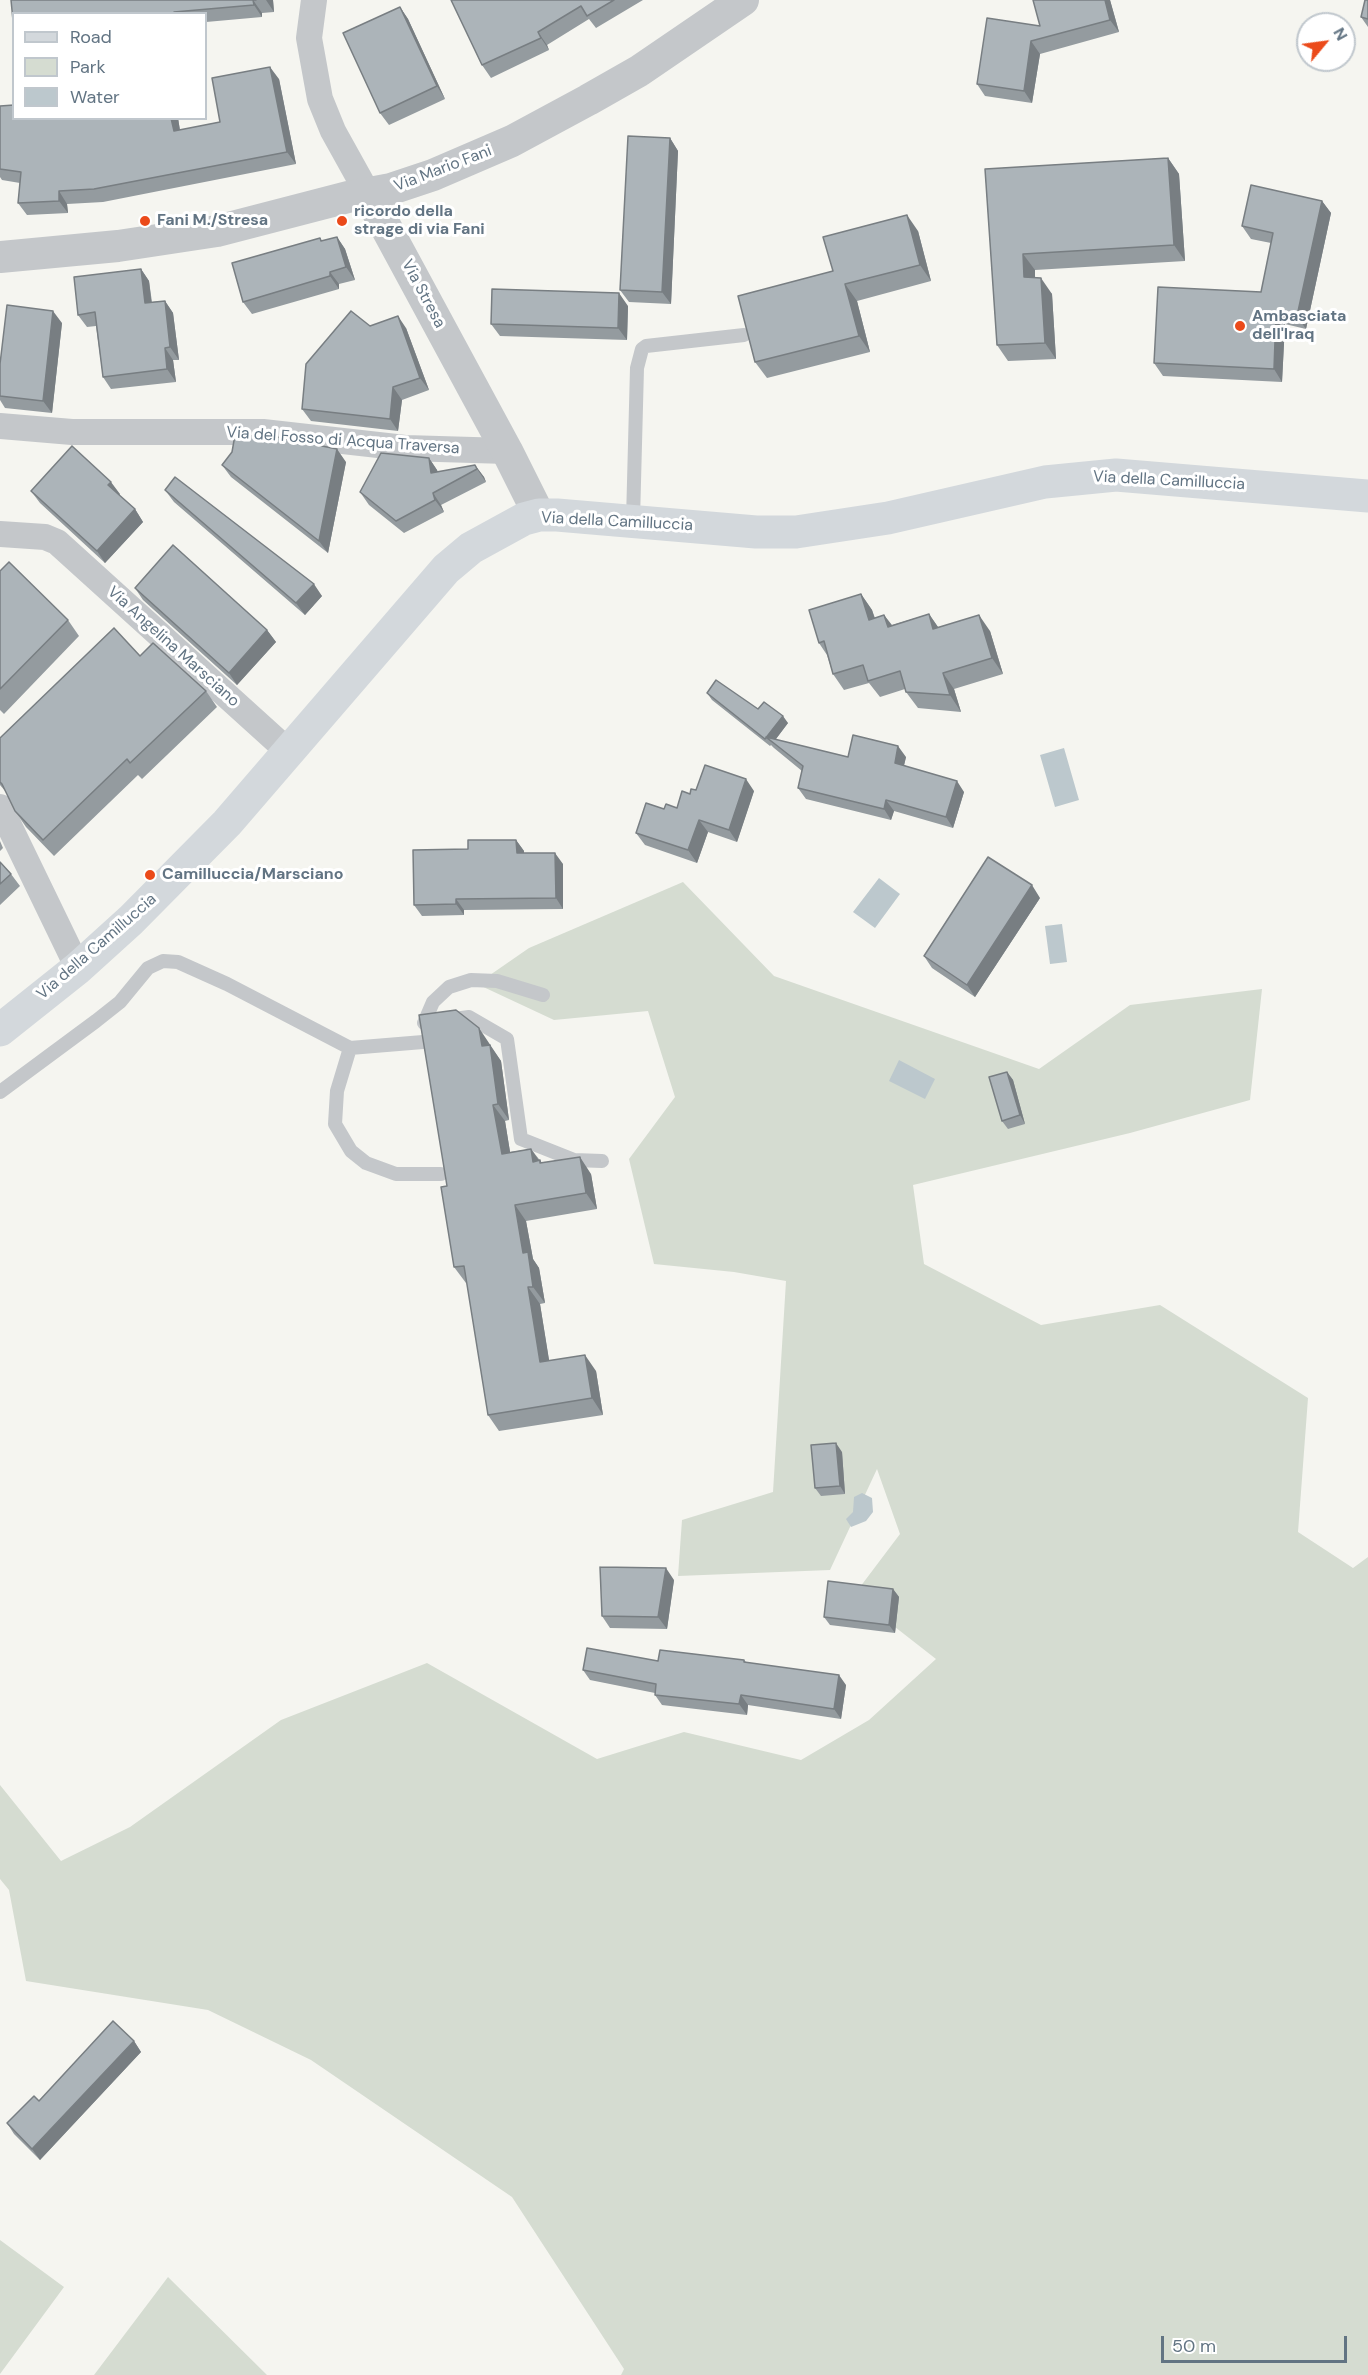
<!DOCTYPE html>
<style>
body{margin:0}
#map{position:relative;width:1368px;height:2375px;overflow:hidden;background:#f5f5f0;font-family:"DM Sans",sans-serif}
canvas{display:block}
.legend{position:absolute;left:12px;top:12px;width:195px;height:108px;box-sizing:border-box;background:#fff;border:2px solid #c0c7cd;margin:0;padding:8px 10px;list-style:none;font-size:18px;color:#627483}
.legend li{display:flex;align-items:center;gap:12px;height:30px}
.legend b{width:30px;border:2px solid #c0c7cd}
.north{position:absolute;left:1296px;top:12px;width:60px;height:60px;box-sizing:border-box;background:#fff;border:2px solid #c0c7cd;border-radius:50%;rotate:61deg;font-size:16px;font-weight:700;line-height:24px;text-align:center;color:#627483}
.north::after{content:'';display:block;margin:auto;width:21px;height:27px;background:#eb4a1a;clip-path:polygon(50% 0,100% 100%,50% 72%,0 100%)}
.scale{position:absolute;left:1161px;top:2336px;width:186px;height:27px;box-sizing:border-box;border:3px solid #627483;border-top:0;padding-left:8px;font-size:18px;line-height:21px;white-space:nowrap;color:#627483;-webkit-text-stroke:4px #fff;paint-order:stroke}
</style>
<div id="map">
<canvas width="1368" height="2375"></canvas>
<ul class="legend">
<li><b style="height:8px;background:#d3d8dc"></b>Road</li>
<li><b style="height:16px;background:#d5dcd1"></b>Park</li>
<li><b style="height:16px;background:#bcc8cd"></b>Water</li>
</ul>
<div class="north">N</div>
<div class="scale">50 m</div>
</div>
<script>
const ctx = document.querySelector('canvas').getContext('2d');
ctx.lineJoin = 'round';
function paint(path, color) { ctx.fillStyle = color; ctx.fill(path, 'evenodd'); }
const poly = rows => new Path2D(rows.map(r => 'M' + r).join(''));
function strokePath(path, color, width, dash) { ctx.strokeStyle = color; ctx.lineWidth = width; ctx.lineCap = dash ? 'butt' : 'round'; ctx.setLineDash(dash || []); ctx.stroke(path); }
function write(font, color, halo, rows, align = 'center') {
  ctx.font = font + ' "DM Sans",sans-serif'; ctx.lineWidth = 6; ctx.setLineDash([]); ctx.textBaseline = 'middle'; ctx.strokeStyle = halo; ctx.fillStyle = color; for (const [text, x, y, turn = 0] of rows) {
    ctx.save(); ctx.translate(x, y); ctx.rotate((+turn || 0) * Math.PI / 180); ctx.textAlign = isNaN(turn) ? turn : align; if (halo) ctx.strokeText(text, 0, 0); ctx.fillText(text, 0, 0); ctx.restore();
  }
}
paint(poly([
 [683,882,774,976,1039,1069,1130,1005,1262,989,1250,1100,1130,1133,913,1185,924,1264,1041,1325,1160,1305,1308,1398,1298,1532,1353,1568,1368,1557,1368,2375,621,2375,624,2369,512,2197,311,2060,208,2010,26,1981,9,1890,0,1879,0,1785,61,1861,130,1827,281,1720,427,1663,597,1759,684,1732,801,1760,869,1720,936,1659,854,1595,900,1534,877,1469,830,1570,678,1576,682,1520,773,1492,786,1281,734,1272,654,1264,629,1159,675,1097,648,1011,554,1020,477,984,529,948],
 [0,2240,64,2287,0,2374],
 [168,2277,267,2375,94,2375]
]), '#d5dcd1');
paint(poly([
 [1064,748,1079,800,1055,807,1040,755],
 [879,878,900,894,875,928,853,912],
 [1062,924,1067,962,1050,964,1045,926],
 [899,1060,935,1079,925,1099,889,1081],
 [862,1493,872,1498,873,1512,866,1521,851,1527,846,1519,853,1512,854,1497]
]), '#bcc8cd');
strokePath(poly([
 [633,520,637,368,642,349,646,346,744,335],
 [447,1020,469,1017,507,1039,521,1139,574,1160,602,1161],
 [424,1023,433,1002,449,987,471,980,497,981,543,995],
 [350,1048,337,1091,335,1124,351,1151,366,1163,396,1174,441,1174],
 [0,1092,96,1021,120,1002,148,968,163,961,178,962,227,984,350,1048,423,1042]
]), '#c4c7ca', 14);
strokePath(poly([
 [314,0,309,38,320,99,333,131,368,194],
 [0,426,72,432,263,432,405,448,507,451],
 [0,534,45,537,57,542,289,752],
 [0,807,78,968]
]), '#c4c7ca', 26);
strokePath(poly([
 [368,194,507,451,539,515],
 [0,257,118,246,217,231,348,197,391,189,433,175,512,141,588,100,639,71,743,0]
]), '#c4c7ca', 32);
strokePath(poly([
 [0,1030,78,968,131,920,227,823,446,569,471,548,524,519,539,515,557,515,756,532,796,532,888,518,1045,482,1116,475,1368,496]
]), '#d3d8dc', 33);
paint(poly([
 [11,0,273,0,274,12,262,13,262,17,206,22,206,14,14,14],
 [451,0,643,0,596,28,589,19,547,45,549,50,491,78,482,65],
 [1110,0,1119,32,1040,54,1032,103,985,96,977,84,1040,26],
 [1368,0,1368,27,1361,17],
 [400,7,408,19,445,99,389,125,380,113],
 [279,79,296,164,103,202,67,204,68,213,27,215,18,203,20,183,2,180,0,177,0,106,14,118,178,118,180,130,220,122],
 [670,138,678,151,671,304,629,302,620,290],
 [1168,158,1179,174,1185,261,1035,270,1035,278,1052,294,1056,359,1008,361,997,345,985,169],
 [1322,201,1331,213,1306,329,1285,324,1282,382,1163,376,1154,363,1261,292,1271,243,1251,239,1242,226],
 [918,231,931,281,857,301,870,352,767,378,755,362,833,271],
 [337,237,345,249,355,280,339,284,339,289,252,314,243,302,320,238,322,241],
 [141,269,149,281,152,302,165,301,173,313,179,360,173,360,176,382,111,389,103,377,96,326,87,327,78,315],
 [628,306,627,340,500,336,491,324],
 [62,323,52,413,5,408,0,400,0,364],
 [370,326,406,328,429,390,402,400,398,431,311,421,302,409],
 [429,458,437,470,438,472,475,465,484,477,486,482,441,505,444,512,404,533,369,505,360,492],
 [346,462,328,553,231,477,222,465],
 [165,490,322,596,305,615,174,502],
 [31,491,120,494,119,495,135,509,143,522,105,563,40,503],
 [0,571,68,620,79,636,4,714,0,710],
 [135,588,267,630,276,642,237,685,143,600],
 [861,594,872,610,875,618,884,615,892,625,929,614,938,627,990,631,1003,674,954,689,961,712,918,708,906,692,905,689,880,697,869,683,844,690,833,674,827,655,819,643],
 [140,656,206,691,217,707,142,779,138,775,54,856,26,827,15,811,6,792,0,785,0,738],
 [707,693,758,709,788,723,775,740,848,757,906,757,904,765,964,792,953,828,894,811,891,820,806,799,798,788,802,771,774,748,771,745,770,746,712,700],
 [696,790,754,791,737,842,708,832,697,863,645,845,636,833,664,809,677,808,690,794],
 [516,840,524,851,524,853,563,864,563,909,464,910,464,915,422,916,414,905,468,849],
 [0,841,3,848,0,851],
 [0,862,11,874,20,886,0,905],
 [1040,898,975,997,932,968,924,956],
 [490,1044,491,1047,501,1061,509,1120,505,1121,510,1152,531,1149,542,1163,591,1174,597,1209,526,1221,533,1259,539,1268,545,1303,540,1304,549,1361,596,1371,603,1415,499,1431,488,1415,467,1283,466,1283,454,1267,447,1186],
 [1007,1072,1013,1080,1025,1124,1008,1129,1002,1121],
 [842,1452,845,1494,821,1496,815,1488],
 [674,1580,667,1629,610,1628,602,1616],
 [893,1589,899,1597,895,1633,830,1625,824,1617],
 [744,1660,746,1662,846,1685,841,1719,748,1705,747,1715,662,1705,655,1695,655,1693,590,1680,583,1670,658,1661],
 [134,2041,141,2052,40,2160,14,2134,7,2123,39,2101]
]), '#949b9f');
paint(poly([
 [253,0,262,13,262,17,254,5],
 [266,0,273,0,274,12],
 [1105,0,1110,0,1119,32,1110,20],
 [400,7,408,19,445,99,437,86],
 [538,32,547,45,549,50,541,38],
 [1031,41,1040,54,1032,103,1024,91],
 [270,67,279,79,296,164,287,152],
 [171,118,178,118,182,144,174,131],
 [670,138,678,151,671,304,662,292],
 [1168,158,1179,174,1185,261,1174,245],
 [59,191,67,204,68,213,59,201],
 [1322,201,1331,213,1306,329,1297,316],
 [907,215,918,231,931,281,920,265],
 [337,237,345,249,355,280,346,267],
 [1023,254,1035,270,1035,293,1024,277],
 [141,269,149,281,153,316,145,303],
 [330,272,339,284,339,289,330,276],
 [1041,278,1052,294,1056,359,1045,343],
 [845,284,857,301,870,352,859,336],
 [619,293,628,306,627,340,618,328],
 [165,301,173,313,179,360,170,347],
 [53,311,62,323,52,413,43,401],
 [1276,312,1285,324,1282,382,1274,369],
 [398,316,406,328,429,390,420,378],
 [165,348,173,360,176,382,167,369],
 [393,387,402,400,398,431,390,419],
 [337,449,346,462,328,553,319,541],
 [429,458,437,470,440,486,431,473],
 [475,465,484,477,486,482,477,469],
 [111,482,120,494,117,498,108,485],
 [433,493,441,505,444,512,435,500],
 [135,509,143,522,105,563,97,551],
 [314,584,322,596,305,615,296,603],
 [861,594,872,610,880,636,869,620],
 [929,614,940,630,933,629],
 [884,615,896,631,888,627],
 [979,615,990,631,1003,674,992,658],
 [267,630,276,642,237,685,229,673],
 [943,673,954,689,961,712,950,695],
 [783,716,788,723,773,743,766,738],
 [898,746,906,757,902,774,895,763],
 [746,779,754,791,737,842,729,830],
 [957,781,964,792,953,828,946,817],
 [886,800,894,811,891,820,884,809],
 [699,820,708,832,697,863,688,850],
 [516,840,524,851,524,864,517,853],
 [555,853,563,864,563,909,556,898],
 [1032,885,1040,898,975,997,967,985],
 [456,899,464,910,464,915,456,904],
 [479,1028,501,1061,509,1120,498,1104,482,1046],
 [1007,1072,1013,1080,1025,1124,1020,1115],
 [493,1105,505,1121,513,1170,502,1154],
 [531,1149,540,1162,540,1160,551,1177,533,1162],
 [580,1157,591,1174,597,1209,586,1193],
 [515,1205,526,1221,533,1259,539,1268,545,1303,533,1287,523,1253],
 [528,1287,540,1304,552,1378,540,1362],
 [585,1355,596,1371,603,1415,592,1398],
 [836,1443,842,1452,845,1494,840,1486],
 [666,1568,674,1580,667,1629,658,1617],
 [893,1589,899,1597,895,1633,889,1625],
 [839,1675,846,1685,841,1719,834,1709],
 [741,1695,748,1705,747,1715,739,1704],
 [134,2041,141,2052,40,2160,32,2149]
]), '#787e82');
const building = poly([
 [11,0,256,0,253,0,254,5,174,12,174,14,14,14,14,31,11,0],
 [451,0,614,0,587,16,581,6,538,32,541,38,482,65,451,0],
 [1033,0,1105,0,1110,20,1031,41,1024,91,977,84,987,18,1040,26,1033,0],
 [1365,0,1368,0,1368,19,1361,17,1365,0],
 [400,7,437,86,380,113,343,33,400,7],
 [270,67,287,152,94,189,59,191,59,201,18,203,21,172,0,169,0,106,14,105,14,118,171,118,174,131,220,122,212,78,270,67],
 [628,136,670,138,662,292,620,290,628,136],
 [1168,158,1174,245,1023,254,1024,277,1041,278,1045,343,997,345,985,169,1168,158],
 [1251,185,1322,201,1297,316,1276,312,1274,369,1154,363,1158,287,1261,292,1273,233,1242,226,1251,185],
 [907,215,920,265,845,284,859,336,755,362,738,296,833,271,823,237,907,215],
 [337,237,346,267,330,272,330,276,243,302,232,263,320,238,321,241,337,237],
 [141,269,145,303,165,301,170,347,165,348,167,369,103,377,95,312,78,315,74,277,141,269],
 [492,289,619,293,618,328,491,324,492,289],
 [7,305,53,311,43,401,0,396,0,364,7,305],
 [351,311,370,326,398,316,420,378,393,387,390,419,302,409,306,364,351,311],
 [235,435,277,437,337,449,319,541,222,465,232,452,235,435],
 [72,446,111,482,108,485,135,509,97,551,31,491,72,446],
 [381,453,429,458,431,473,475,465,477,469,433,493,435,500,396,521,360,492,381,453],
 [175,477,314,584,296,603,165,490,175,477],
 [173,545,267,630,229,673,135,588,173,545],
 [9,562,68,620,0,689,0,571,9,562],
 [861,594,869,620,884,615,888,627,929,614,933,629,979,615,992,658,943,673,950,695,906,692,900,671,868,681,863,665,833,674,824,641,819,643,809,610,861,594],
 [114,628,140,656,153,643,206,691,130,763,127,759,43,840,15,811,2,784,0,782,0,738,114,628],
 [716,680,758,709,764,702,783,716,765,739,707,693,716,680],
 [853,735,898,746,895,763,957,781,946,817,886,800,884,809,798,788,803,766,766,737,848,757,853,735],
 [705,765,746,779,729,830,699,820,688,850,636,833,646,803,664,809,666,804,677,808,682,791,690,794,691,789,696,790,705,765],
 [468,840,516,840,517,853,555,853,556,898,456,899,456,904,414,905,413,850,468,849,468,840],
 [988,857,1032,885,967,985,924,956,988,857],
 [0,862,11,874,0,884,0,862],
 [456,1010,479,1028,482,1046,490,1045,498,1104,493,1105,502,1154,531,1149,533,1162,540,1160,540,1163,580,1157,586,1193,515,1205,523,1253,528,1252,533,1287,528,1287,540,1362,585,1355,592,1398,488,1415,464,1266,454,1267,441,1187,447,1186,419,1015,456,1010],
 [1007,1072,1020,1115,1002,1121,989,1077,1007,1072],
 [836,1443,840,1486,815,1488,811,1445,836,1443],
 [600,1567,666,1568,658,1617,602,1616,600,1567],
 [828,1581,893,1589,889,1625,824,1617,828,1581],
 [587,1648,658,1661,660,1650,744,1660,744,1662,839,1675,834,1709,741,1695,739,1704,655,1695,656,1684,583,1670,587,1648],
 [113,2021,134,2041,32,2149,7,2123,34,2096,39,2101,113,2021]
]);
paint(building, '#acb4b9');
strokePath(building, '#787e82', 1.5);
for (const [x, y, r, color] of [
 [145,221,6,"#eb4a1a"],
 [342,221,6,"#eb4a1a"],
 [1240,326,6,"#eb4a1a"],
 [150,875,6,"#eb4a1a"]
]) { const dot = new Path2D(); dot.arc(x, y, r, 0, 2 * Math.PI); ctx.fillStyle = color; ctx.fill(dot); strokePath(dot, '#fff', 2); }
write('16px', '#627483', '#fff', [
 ["Via Mario Fani",443,169,-21],
 ["Via Stresa",423,294,62],
 ["Via del Fosso di Acqua Traversa",343,441,4],
 ["Via della Camilluccia",1169,481,3],
 ["Via della Camilluccia",617,522,3],
 ["Via Angelina Marsciano",173,647,42],
 ["Via della Camilluccia",97,947,-41]
]);
write('bold 16px', '#627483', '#fff', [
 ["ricordo della",354,212],
 ["strage di via Fani",354,230],
 ["Fani M./Stresa",157,221],
 ["Ambasciata",1252,317],
 ["dell'Iraq",1252,335],
 ["Camilluccia/Marsciano",162,875]
], 'left');
</script>
